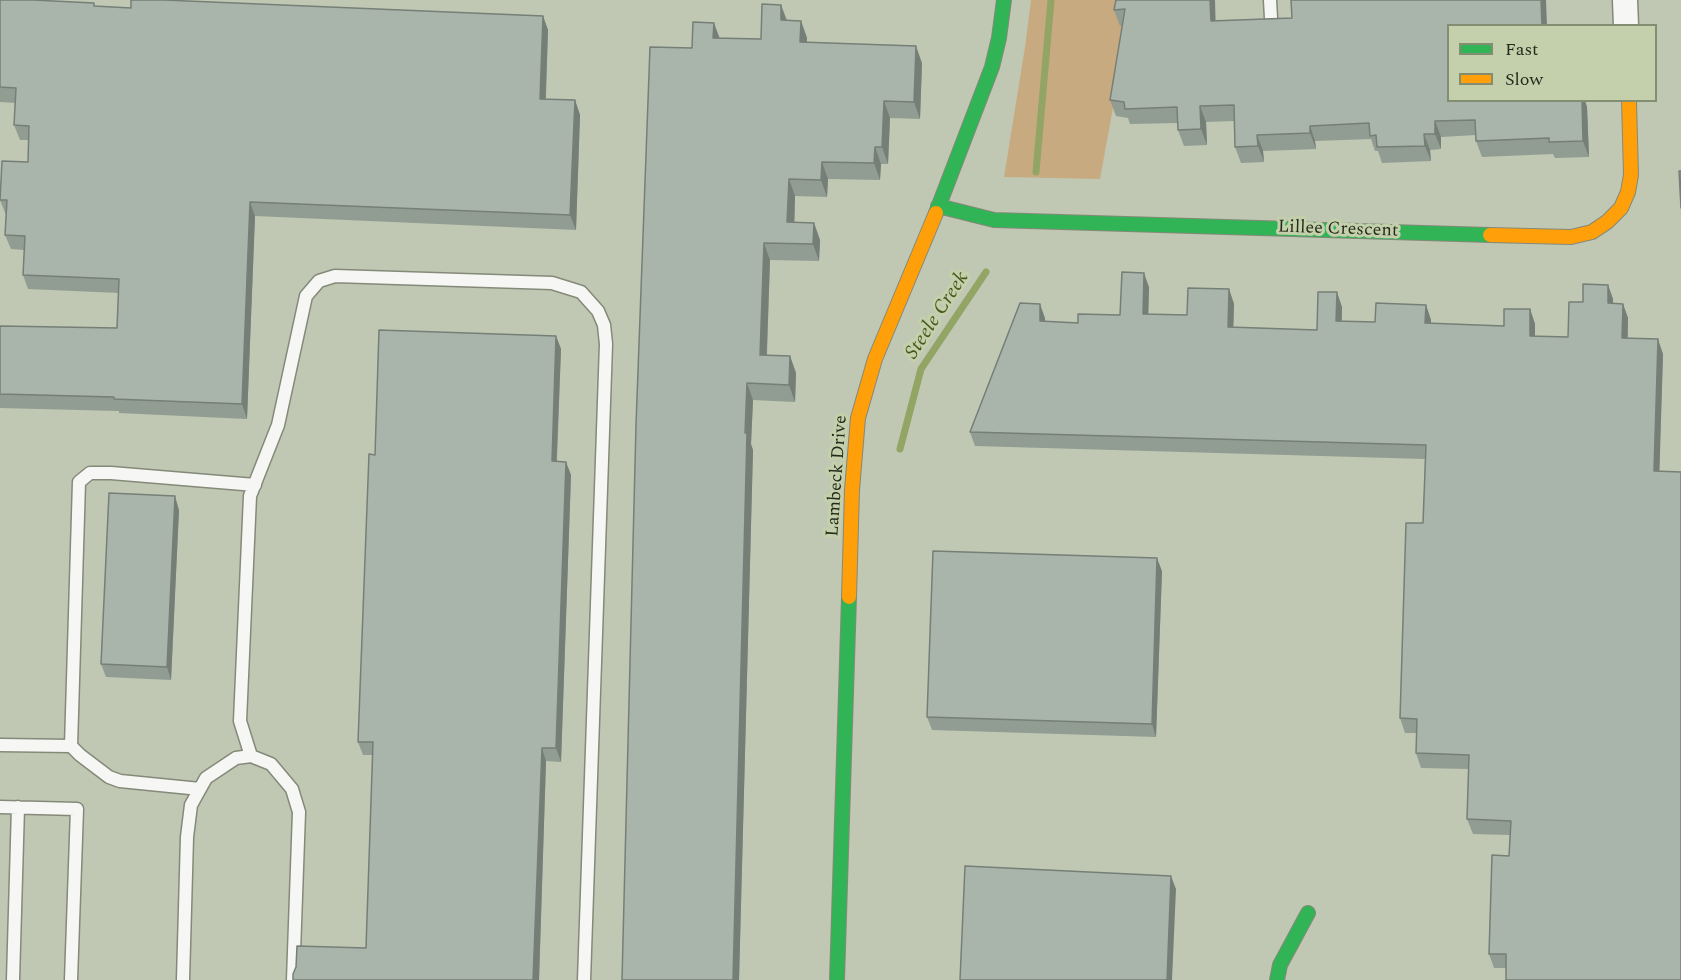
<!DOCTYPE html>
<style>
body{margin:0}
#map{position:relative;width:1681px;height:980px;overflow:hidden;background:#c0c8b3;font-family:Spectral,serif}
canvas{display:block}
.legend{position:absolute;left:1447px;top:24px;width:210px;height:78px;box-sizing:border-box;background:#c3d0ab;border:2px solid #838d71;margin:0;padding:8px 10px;list-style:none;font-size:18px;color:#24291b}
.legend li{display:flex;align-items:center;gap:12px;height:30px}
.legend b{width:30px;border:2px solid #838d71}
</style>
<div id="map">
<canvas width="1681" height="980"></canvas>
<ul class="legend">
<li><b style="height:8px;background:#30b455"></b>Fast</li>
<li><b style="height:8px;background:#ff9f0a"></b>Slow</li>
</ul>
</div>
<script>
const ctx = document.querySelector('canvas').getContext('2d');
ctx.lineJoin = 'round';
function paint(path, color) { ctx.fillStyle = color; ctx.fill(path, 'evenodd'); }
const poly = rows => new Path2D(rows.map(r => 'M' + r).join(''));
function strokePath(path, color, width, dash) { ctx.strokeStyle = color; ctx.lineWidth = width; ctx.lineCap = dash ? 'butt' : 'round'; ctx.setLineDash(dash || []); ctx.stroke(path); }
function write(font, color, halo, rows, align = 'center') {
  ctx.font = font + ' Spectral,serif'; ctx.lineWidth = 6; ctx.setLineDash([]); ctx.textBaseline = 'middle'; ctx.strokeStyle = halo; ctx.fillStyle = color; for (const [text, x, y, turn = 0] of rows) {
    ctx.save(); ctx.translate(x, y); ctx.rotate((+turn || 0) * Math.PI / 180); ctx.textAlign = isNaN(turn) ? turn : align; if (halo) ctx.strokeText(text, 0, 0); ctx.fillText(text, 0, 0); ctx.restore();
  }
}
paint(poly([
 [1031,0,1126,0,1127,31,1100,179,1004,177,1025,47]
]), '#c8aa80');
strokePath(poly([
 [1036,172,1051,0],
 [900,449,921,369,986,272]
]), '#92a565', 7);
const lane = poly([
 [1270,0,1271,18],
 [0,745,71,746],
 [251,756,240,721,250,496,278,425,306,296,319,281,335,276,552,283,581,292,598,311,604,325,606,344,584,980],
 [200,789,120,781,109,777,80,755,71,746,79,482,90,473,111,473,255,485],
 [0,807,77,809,71,980],
 [13,980,18,807],
 [183,980,187,837,191,805,206,778,236,758,251,756,271,764,292,789,299,812,293,980]
]);
const street = poly([
 [1625,0,1626,26]
]);
const fast = poly([
 [938,206,994,220,1490,235],
 [936,213,992,67,999,38,1004,0],
 [837,980,849,597],
 [1277,980,1280,965,1308,913]
]);
const slow = poly([
 [1490,235,1571,237,1592,232,1607,222,1621,208,1628,192,1631,175,1629,100],
 [849,597,852,490,858,418,875,359,936,213]
]);
strokePath(lane, '#848979', 15);
strokePath(street, '#848979', 27);
strokePath(fast, '#848979', 16);
strokePath(slow, '#848979', 16);
strokePath(lane, '#f6f7f4', 12);
strokePath(street, '#f6f7f4', 24);
strokePath(fast, '#30b455', 14);
strokePath(slow, '#ff9f0a', 14);
paint(poly([
 [0,0,131,8,543,16,548,30,546,99,575,100,580,115,576,230,255,216,247,419,119,413,119,411,0,408,0,326,117,328,119,293,28,289,23,275,24,250,11,249,5,235,6,215,0,200,28,162,29,140,20,140,14,125,16,103,0,102],
 [1116,0,1216,21,1449,100,1587,107,1589,157,1555,158,1553,154,1482,157,1476,141,1476,135,1441,137,1441,149,1430,150,1431,161,1382,163,1378,151,1375,151,1371,139,1315,141,1316,149,1263,151,1264,162,1241,163,1235,147,1234,121,1206,122,1207,145,1184,146,1178,130,1178,123,1130,124,1128,118,1116,116,1110,100,1123,25,1120,26,1114,10],
 [781,5,787,20,801,21,807,38,807,42,922,63,920,119,890,118,888,164,881,164,880,180,828,179,827,197,795,196,794,222,814,223,820,240,819,261,770,260,767,356,790,356,796,373,795,402,753,400,751,444,753,450,739,980,692,48,720,38,761,39],
 [1608,285,1613,299,1613,304,1623,304,1628,318,1628,338,1663,354,1659,471,1506,968,1494,968,1489,954,1509,856,1510,835,1473,834,1467,819,1469,769,1421,768,1416,753,1417,733,1405,733,1400,718,1423,523,1425,459,975,446,970,432,1045,318,1045,322,1078,323,1120,315,1149,287,1148,314,1187,315,1229,289,1234,304,1233,327,1317,330,1342,307,1342,321,1375,322,1426,305,1431,320,1431,324,1504,326,1530,309,1535,324,1535,336,1568,337,1583,302],
 [556,336,561,349,557,461,566,462,571,475,561,762,546,761,539,980,293,980,366,948,373,755,363,755,358,742,375,455],
 [179,510,171,680,106,677,101,664],
 [1162,571,1156,737,932,730,927,717]
]), '#919c92');
paint(poly([
 [1210,0,1215,0,1216,37,1211,21],
 [1541,0,1546,0,1547,26,1542,26],
 [781,5,787,22,781,20],
 [543,16,548,30,545,113,540,99],
 [801,21,807,38,806,58,800,42],
 [714,23,720,39,713,38],
 [916,46,922,63,920,119,914,102],
 [575,100,580,115,576,230,570,215],
 [1582,100,1585,100,1587,107,1589,157,1583,141],
 [884,101,890,118,888,164,882,147],
 [1200,106,1206,122,1207,145,1201,129],
 [1435,121,1441,137,1441,149,1435,134],
 [1310,126,1315,141,1316,149,1310,133],
 [1424,134,1430,150,1431,161,1425,146],
 [1257,135,1263,151,1264,162,1258,146],
 [875,147,881,164,880,180,874,163],
 [822,162,828,179,827,197,821,180],
 [789,179,795,196,794,239,787,222],
 [250,202,255,216,247,419,242,404],
 [814,223,820,240,819,261,813,244],
 [764,243,770,260,766,372,760,355],
 [1144,273,1149,287,1148,328,1143,314],
 [1608,285,1613,299,1613,318,1608,303],
 [1229,289,1234,304,1233,341,1228,327],
 [1337,292,1342,307,1341,336,1336,321],
 [1040,304,1045,318,1045,336,1040,321],
 [1623,304,1628,318,1627,353,1622,338],
 [1426,305,1431,320,1431,338,1425,323],
 [1530,309,1535,324,1535,350,1530,336],
 [556,336,561,349,556,474,552,461],
 [1658,339,1663,354,1659,486,1654,471],
 [790,356,796,373,795,402,789,385],
 [747,383,753,400,751,444,753,450,739,980,733,980],
 [566,462,571,475,561,762,556,748],
 [175,496,179,510,171,680,167,667],
 [1157,558,1162,571,1156,737,1152,724],
 [542,748,546,761,539,980,533,980],
 [1171,876,1176,889,1172,980,1167,980]
]), '#767f77');
const building = poly([
 [0,0,33,0,94,3,94,6,131,8,131,0,164,0,543,16,540,99,575,100,570,215,250,202,242,404,114,399,114,397,0,394,0,326,117,328,119,279,23,275,25,236,5,235,7,200,0,200,2,161,28,162,29,126,14,125,16,88,0,87,0,0],
 [1116,0,1210,0,1211,21,1292,18,1291,0,1541,0,1542,26,1449,26,1449,100,1582,100,1583,141,1549,142,1549,138,1476,141,1475,120,1435,121,1435,134,1424,134,1425,146,1377,147,1376,135,1370,136,1369,123,1310,126,1310,133,1257,135,1258,146,1235,147,1234,105,1200,106,1201,129,1178,130,1177,107,1125,109,1124,102,1110,100,1125,9,1114,10,1116,0],
 [762,4,781,5,781,20,801,21,800,42,916,46,914,102,884,101,882,147,875,147,874,163,822,162,821,180,789,179,787,222,814,223,813,244,764,243,760,355,790,356,789,385,747,383,745,433,747,433,733,980,622,980,636,425,650,47,692,48,693,22,714,23,713,38,761,39,762,4],
 [1679,171,1681,171,1681,208,1679,171],
 [1122,272,1144,273,1143,314,1187,315,1188,288,1229,289,1228,327,1317,330,1318,292,1337,292,1336,321,1375,322,1376,303,1426,305,1425,323,1504,326,1504,309,1530,309,1530,336,1568,337,1569,302,1583,302,1583,284,1608,285,1608,303,1623,304,1622,338,1658,339,1654,471,1681,472,1681,980,1506,980,1506,954,1489,954,1492,855,1509,856,1511,821,1467,819,1469,755,1416,753,1417,719,1400,718,1406,523,1423,523,1426,445,970,432,1020,303,1040,304,1040,321,1078,323,1078,314,1120,315,1122,272],
 [379,330,556,336,552,461,566,462,556,748,542,748,533,980,293,980,293,974,296,967,297,946,366,948,373,742,358,742,369,454,375,455,379,330],
 [109,493,175,496,167,667,101,664,109,493],
 [933,551,1157,558,1152,724,927,717,933,551],
 [965,866,1171,876,1167,980,960,980,965,866]
]);
paint(building, '#a9b5aa');
strokePath(building, '#767f77', 1.5);
write('18px', '#24291b', '#c3d0ab', [
 ["Lillee Crescent",1338,230,2],
 ["Lambeck Drive",838,476,-86]
]);
write('italic 20px', '#47571b', '#c3d0ab', [
 ["Steele Creek",938,316,-57]
]);
</script>
